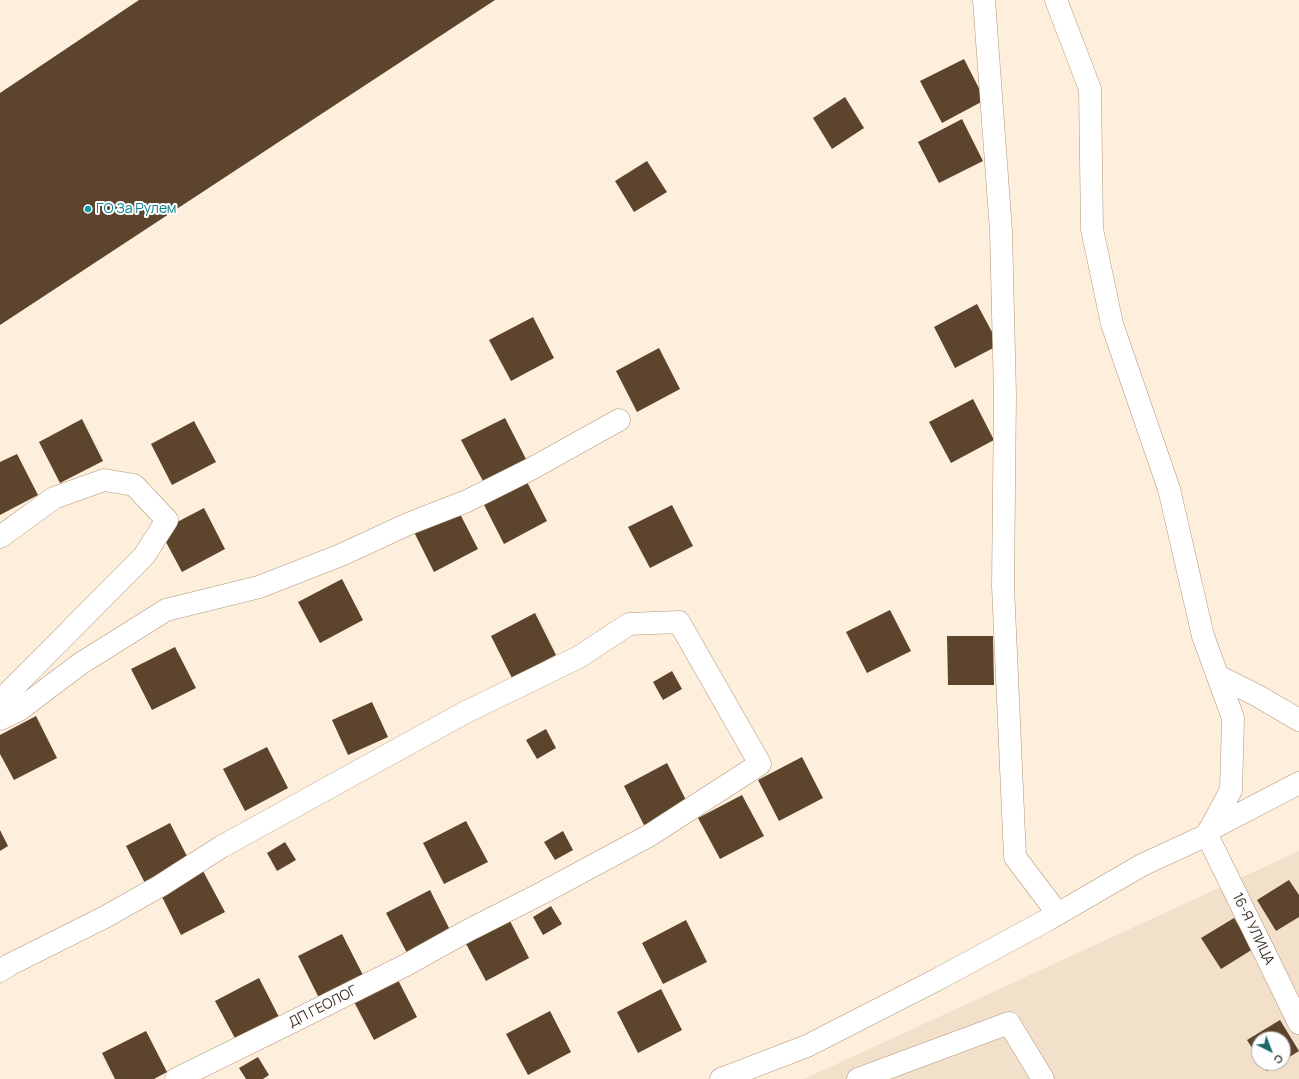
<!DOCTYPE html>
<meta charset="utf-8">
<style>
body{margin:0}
#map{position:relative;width:1299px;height:1079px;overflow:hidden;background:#feeedc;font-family:Manrope,sans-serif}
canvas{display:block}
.north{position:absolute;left:1251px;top:1031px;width:40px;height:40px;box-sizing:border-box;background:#fefefe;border:1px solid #b0aca7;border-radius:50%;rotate:138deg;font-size:11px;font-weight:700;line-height:16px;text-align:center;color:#3b3125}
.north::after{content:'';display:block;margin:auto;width:14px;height:18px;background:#1b6865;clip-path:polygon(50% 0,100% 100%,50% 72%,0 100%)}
</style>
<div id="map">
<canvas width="1299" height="1079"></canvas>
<div class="north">С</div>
</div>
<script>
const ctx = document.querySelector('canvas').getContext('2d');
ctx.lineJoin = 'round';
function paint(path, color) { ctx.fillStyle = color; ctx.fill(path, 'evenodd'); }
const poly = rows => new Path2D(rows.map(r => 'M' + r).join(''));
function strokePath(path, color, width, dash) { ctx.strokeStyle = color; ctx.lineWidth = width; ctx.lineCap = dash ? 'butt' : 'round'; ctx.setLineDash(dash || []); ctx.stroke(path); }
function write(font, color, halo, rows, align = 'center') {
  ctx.font = font + ' Manrope,sans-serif'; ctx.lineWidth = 4; ctx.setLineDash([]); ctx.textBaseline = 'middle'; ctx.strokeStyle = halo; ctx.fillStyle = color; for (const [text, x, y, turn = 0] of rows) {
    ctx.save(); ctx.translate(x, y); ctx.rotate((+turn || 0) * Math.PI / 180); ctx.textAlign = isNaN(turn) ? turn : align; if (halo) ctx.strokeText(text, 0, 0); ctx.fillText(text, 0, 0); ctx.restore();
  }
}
paint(poly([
 [1299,851,1299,1079,804,1079],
 [1259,1039,1283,1039,1283,1063,1259,1063]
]), '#f2e0ca');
paint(poly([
 [139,0,495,0,0,325,0,93],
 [964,59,985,100,942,123,920,81],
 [845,97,864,128,832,149,813,118],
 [962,119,983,161,939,183,918,142],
 [647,161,667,192,634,212,615,181],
 [977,304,999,345,955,368,934,327],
 [533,317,554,358,511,381,489,340],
 [659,348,680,389,637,412,616,371],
 [973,399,994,440,951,463,929,422],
 [505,418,526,459,483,481,461,440],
 [82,419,103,461,60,483,39,442],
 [194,421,216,462,172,485,151,444],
 [17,454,38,495,0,515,0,462],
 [526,480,547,521,504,544,483,503],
 [672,505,693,546,650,568,628,527],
 [204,508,225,549,182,572,160,531],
 [457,508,478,549,434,572,413,530],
 [342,579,363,620,320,643,298,602],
 [890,610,911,651,867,673,846,632],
 [535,613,556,655,512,678,491,636],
 [947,636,993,636,994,685,948,685],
 [175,647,196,688,152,710,131,669],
 [672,671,682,689,663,700,653,682],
 [372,702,388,737,348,755,332,720],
 [36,716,57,758,14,780,0,754,0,735],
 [546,729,556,748,537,759,526,740],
 [267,747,288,788,245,811,223,769],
 [802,757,823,798,779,821,758,780],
 [667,763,688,804,645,827,624,786],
 [742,795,764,836,720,859,698,818],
 [466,821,488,862,444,884,423,843],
 [170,823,191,864,147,887,126,846],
 [0,830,8,846,0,851],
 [563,831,573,850,555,860,544,842],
 [285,842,296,860,277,871,267,853],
 [203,871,225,912,181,935,160,893],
 [1289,880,1299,895,1299,917,1276,931,1257,900],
 [430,890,451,932,408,955,386,913],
 [551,906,562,924,543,935,533,917],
 [508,917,529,958,486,981,464,940],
 [1234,918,1253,949,1221,969,1201,938],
 [686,920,707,962,663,984,642,943],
 [342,934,363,975,319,998,298,956],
 [396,976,417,1017,374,1040,352,998],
 [259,978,280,1019,237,1042,215,1001],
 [661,989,682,1030,638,1053,617,1012],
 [550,1011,571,1052,528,1075,506,1034],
 [1280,1020,1299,1051,1283,1061,1283,1039,1259,1039,1259,1059,1247,1040],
 [146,1031,167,1072,154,1079,115,1079,102,1053],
 [258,1057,269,1075,263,1079,246,1079,239,1068],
 [1261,1063,1280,1063,1267,1071]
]), '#5d442d');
const minor = poly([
 [984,0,1001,231,1005,395,1003,586,1015,857,1058,914],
 [0,537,54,498,104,480,134,485,167,520,144,556,0,701],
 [1218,676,1258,696,1299,720],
 [0,719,19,710,80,664,166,610,259,587,341,555,408,524,467,501,531,469,619,420],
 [1209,830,1299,783],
 [1207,835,1299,1023],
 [0,971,9,965,105,917,160,886,221,847,464,713,579,657,629,624,679,622,760,764,650,835,546,891,467,931,406,965,294,1021,176,1079],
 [721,1079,807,1046,940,978,1049,919,1142,865,1207,835,1231,790,1233,718,1203,636,1169,489,1112,324,1092,229,1090,89,1056,0],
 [858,1079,1009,1023,1043,1079]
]);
strokePath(minor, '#b0977b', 23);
strokePath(minor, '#fff', 22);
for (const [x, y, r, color] of [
 [88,209,4,"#0f9aa8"]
]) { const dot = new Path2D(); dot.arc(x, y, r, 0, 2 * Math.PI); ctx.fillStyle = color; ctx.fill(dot); strokePath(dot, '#fefefe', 1.5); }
write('14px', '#0d838f', '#fefefe', [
 ["ГО За Рулем",96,209]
], 'left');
write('14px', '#3b3125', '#fefefe', [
 ["16-Я УЛИЦА",1253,929,64],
 ["ДП ГЕОЛОГ",323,1007,-27]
]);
</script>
